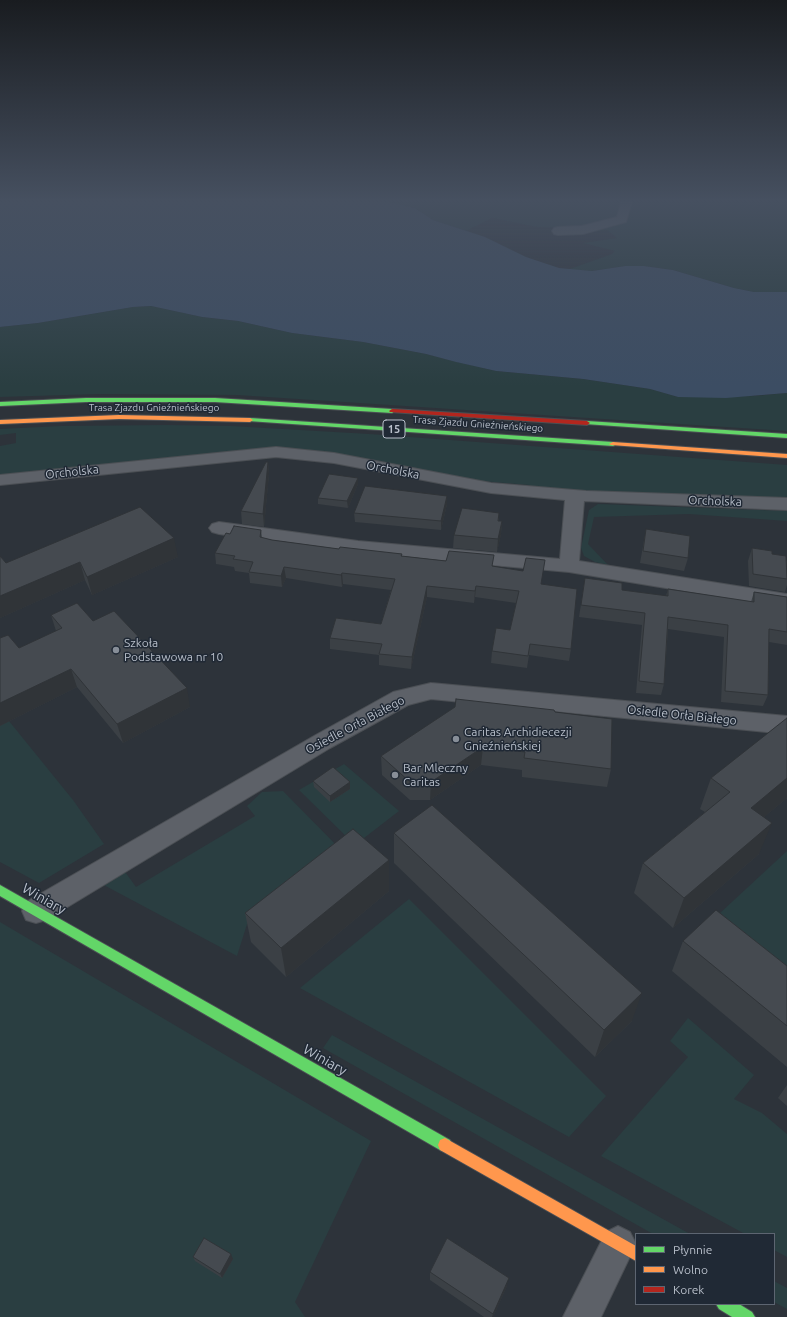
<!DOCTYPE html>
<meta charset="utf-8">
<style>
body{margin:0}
#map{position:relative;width:787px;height:1317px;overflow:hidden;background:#2d333a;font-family:Ubuntu,sans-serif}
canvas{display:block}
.legend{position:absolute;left:635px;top:1233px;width:140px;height:72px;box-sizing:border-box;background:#202935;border:1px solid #5d6571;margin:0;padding:5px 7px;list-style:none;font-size:12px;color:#b8bfca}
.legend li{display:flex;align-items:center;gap:8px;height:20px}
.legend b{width:20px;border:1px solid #5d6571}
</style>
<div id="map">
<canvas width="787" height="1317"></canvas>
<ul class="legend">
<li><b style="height:5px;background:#63d668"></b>Płynnie</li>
<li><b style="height:5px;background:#ff974d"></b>Wolno</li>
<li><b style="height:5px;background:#b3261e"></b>Korek</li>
</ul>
</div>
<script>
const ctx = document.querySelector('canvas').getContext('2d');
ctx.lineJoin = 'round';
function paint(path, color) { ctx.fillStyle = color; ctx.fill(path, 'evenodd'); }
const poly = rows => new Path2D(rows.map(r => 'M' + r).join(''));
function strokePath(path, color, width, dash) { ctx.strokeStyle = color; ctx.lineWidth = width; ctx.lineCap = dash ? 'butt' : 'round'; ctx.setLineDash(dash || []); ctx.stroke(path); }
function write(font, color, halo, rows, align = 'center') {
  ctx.font = font + ' Ubuntu,sans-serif'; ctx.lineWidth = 3; ctx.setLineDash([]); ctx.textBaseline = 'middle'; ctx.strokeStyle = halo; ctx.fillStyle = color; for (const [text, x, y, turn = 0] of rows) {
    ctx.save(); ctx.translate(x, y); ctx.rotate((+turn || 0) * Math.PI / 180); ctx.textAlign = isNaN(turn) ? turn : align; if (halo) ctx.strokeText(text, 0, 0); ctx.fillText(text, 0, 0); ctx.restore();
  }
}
paint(poly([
 [382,202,621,202,617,217,570,230,569,228,537,227,492,218,466,231,433,220,415,208],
 [632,202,787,202,787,292,754,292,734,288,673,270,644,266,625,266,592,271,567,270,612,254,615,251,583,243,617,238,607,230,573,233,604,229,621,224,626,219],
 [151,306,202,317,238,321,292,333,363,342,426,354,457,362,496,371,583,379,650,389,678,397,754,396,787,393,787,431,237,395,100,394,0,397,0,327,38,323,133,307],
 [167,425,231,426,369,434,787,465,787,498,584,491,530,488,530,485,469,480,336,454,308,450,275,448,0,476,0,446,16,443,16,433,0,435,0,429,61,426],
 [598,504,787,511,787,521,689,514,594,517,588,544,608,565,595,562,584,556,581,548,589,510],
 [9,721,73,800,104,844,39,883,0,862,0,725],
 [344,764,399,811,355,845,299,790],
 [283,791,343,852,248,921,237,956,100,883,123,869,136,887,255,816,247,806,262,792],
 [787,851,787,990,706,926],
 [409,899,606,1096,569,1137,300,988],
 [0,922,371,1141,295,1302,305,1317,0,1317],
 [688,1018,754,1075,734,1099,762,1113,787,1134,787,1257,774,1250,774,1234,745,1234,601,1156,688,1057,670,1041],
 [332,1035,690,1234,653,1234,323,1048],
 [774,1281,787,1288,787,1309,774,1302]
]), '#2a3e41');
paint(poly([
 [0,202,388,202,415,208,433,220,485,237,526,257,559,268,592,271,625,266,644,266,673,270,734,288,754,292,787,292,787,393,726,398,678,397,650,389,583,379,496,371,456,362,426,354,363,342,292,333,238,321,202,317,151,306,133,307,38,323,0,327]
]), '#3c4d63');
const street = poly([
 [621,202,632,202,626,222,583,234,558,235,554,234,552,231,554,228,558,227,582,226,617,217,621,202],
 [276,447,334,453,491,483,586,491,787,498,787,510,584,501,579,561,787,594,787,608,569,572,358,553,219,534,212,532,209,528,212,524,219,522,358,541,560,559,565,500,491,493,334,463,276,457,0,485,0,475,276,447],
 [431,683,787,716,787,734,431,699,408,705,330,748,46,920,36,923,26,920,22,911,26,902,314,736,393,692,431,683],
 [618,1226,630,1232,636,1244,601,1317,563,1317,606,1232,618,1226]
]);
const fast = poly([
 [86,398,215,398,392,409,395,411,392,413,215,402,86,402,0,406,0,402,86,398],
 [250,418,613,442,617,444,613,446,248,421,248,419,250,418],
 [587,421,787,434,787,438,585,424,585,422,587,421],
 [0,885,450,1140,452,1145,450,1150,445,1152,440,1150,0,896,0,885],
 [716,1304,739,1304,752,1312,755,1317,732,1317,719,1309,716,1304]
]);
const slow = poly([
 [119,415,250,418,253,420,250,422,119,419,0,424,0,420,119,415],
 [613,442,787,454,787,458,611,445,609,444,613,442],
 [445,1138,636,1246,636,1261,440,1150,438,1145,440,1140,445,1138]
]);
const jam = poly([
 [392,409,587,421,590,423,587,425,390,412,389,411,392,409]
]);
strokePath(street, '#4b4f54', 2);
strokePath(fast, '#4b4f54', 2);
strokePath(slow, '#4b4f54', 2);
strokePath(jam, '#4b4f54', 2);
paint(street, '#5d6168');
paint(fast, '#63d668');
paint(slow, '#ff974d');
paint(jam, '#b3261e');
paint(poly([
 [268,462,269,474,264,527,242,524,241,511],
 [358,478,358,484,348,508,318,504,318,498],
 [447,496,447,504,441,530,355,522,354,513],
 [499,513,499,521,502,521,501,534,497,552,453,548,454,535],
 [646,529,688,558,684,571,640,563],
 [261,530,262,538,272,540,339,549,402,554,402,556,493,566,541,584,571,649,569,661,529,655,527,668,491,663,492,651,510,630,516,603,475,597,474,603,427,597,411,669,379,665,379,655,330,649,330,638,381,624,391,590,343,584,342,587,286,578,282,587,250,583,249,573,235,571,234,567,216,564,215,553,230,534],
 [752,548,772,554,787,561,787,585,785,592,749,586,748,561],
 [0,556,6,563,178,557,92,595,85,580,0,618],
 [585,578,622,590,666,596,668,589,751,602,754,592,787,597,787,645,769,642,768,695,763,706,721,702,724,637,668,629,664,684,661,695,636,693,642,625,579,617],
 [51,615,93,621,190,707,123,743,77,687,0,726,0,638,19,648,56,631],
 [555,712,611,769,607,787,522,777,522,770,481,765,430,800,410,800,382,775,381,756],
 [711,778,787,798,764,817,759,854,673,928,634,893,643,863,705,812,700,809],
 [313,781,350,789,330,802,314,787],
 [394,833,632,1021,595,1057,394,863],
 [389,860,389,891,286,977,251,942,245,913],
 [683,941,787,966,787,1067,672,971],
 [787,1085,787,1106,778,1098],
 [193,1257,233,1259,222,1278,195,1261],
 [430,1272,507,1286,493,1317,484,1317,430,1280]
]), '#3b4045');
paint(poly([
 [268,462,269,474,264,527,263,514],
 [358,478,358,484,348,508,347,501],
 [447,496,447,504,441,530,441,521],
 [502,521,501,534,497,552,498,539],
 [174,538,178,557,92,595,87,577],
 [80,562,85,580,0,618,0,596],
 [284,567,286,578,282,587,281,576],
 [342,573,343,584,342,587,341,575],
 [427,586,427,597,411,669,412,657],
 [476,586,475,597,474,603,475,591],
 [71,669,77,687,0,726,0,703],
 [187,688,190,707,123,743,117,724],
 [483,747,481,765,430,800,431,782],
 [787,778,787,798,739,838,751,808],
 [350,782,350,789,330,802,330,796],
 [772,823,759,854,673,928,684,898],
 [389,860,389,891,286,977,281,948],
 [642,993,632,1021,595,1057,604,1030],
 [231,1254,233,1259,222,1278,220,1274],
 [509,1278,507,1286,493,1317,492,1317,493,1314]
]), '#303438');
const building = poly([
 [266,462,268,462,263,514,241,511,266,462],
 [329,474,358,478,347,501,318,498,329,474],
 [365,486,447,496,441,521,354,513,365,486],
 [140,507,174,538,87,577,80,562,0,596,0,556,6,563,140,507],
 [462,508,499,513,498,521,502,521,498,539,454,535,462,508],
 [234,526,261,530,260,537,272,540,339,549,340,547,402,554,401,556,446,561,449,551,494,555,492,566,523,571,526,558,545,560,541,584,577,589,571,649,530,644,528,656,492,651,496,628,510,630,519,591,476,586,475,591,427,586,412,657,379,654,382,644,330,638,336,618,381,624,395,579,342,573,341,575,284,567,281,576,249,572,253,562,233,559,235,556,215,553,226,533,230,534,234,526],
 [646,529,690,536,688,558,643,551,646,529],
 [752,548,772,551,772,554,786,556,787,579,753,574,752,548],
 [585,578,622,583,622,590,668,596,668,589,754,602,754,592,787,597,787,632,769,629,768,695,725,691,728,625,668,617,664,684,639,681,645,613,581,605,585,578],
 [77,603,93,621,114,611,187,688,117,724,71,669,0,703,0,638,8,635,19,648,62,628,51,615,77,603],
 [456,699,554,710,555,712,612,719,611,769,524,758,525,752,483,747,431,782,410,782,381,756,455,707,456,699],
 [787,718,787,778,751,808,772,823,684,898,643,863,730,792,711,778,787,718],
 [333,767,350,782,330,796,313,781,333,767],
 [432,805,642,993,604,1030,394,833,432,805],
 [353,829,389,860,281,948,245,913,353,829],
 [716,910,787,966,787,1026,683,941,716,910],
 [204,1238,231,1254,220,1274,193,1257,204,1238],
 [447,1238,509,1278,493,1314,430,1272,447,1238]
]);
paint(building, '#454a50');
strokePath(building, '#303438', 1);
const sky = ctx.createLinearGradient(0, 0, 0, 386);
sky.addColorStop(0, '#191c20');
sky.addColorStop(0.52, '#465060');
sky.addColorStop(1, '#46506000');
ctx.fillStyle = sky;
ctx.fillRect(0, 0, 787, 386);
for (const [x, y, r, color] of [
 [116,650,4,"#878e98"],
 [456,739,4,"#878e98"],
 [395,775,4,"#878e98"]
]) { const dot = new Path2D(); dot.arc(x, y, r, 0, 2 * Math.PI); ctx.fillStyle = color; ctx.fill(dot); strokePath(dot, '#202935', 1.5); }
write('10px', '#b8bfca', '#202935', [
 ["Trasa Zjazdu Gnieźnieńskiego",154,408],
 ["Trasa Zjazdu Gnieźnieńskiego",478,424,4]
]);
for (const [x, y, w] of [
 [394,429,22]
]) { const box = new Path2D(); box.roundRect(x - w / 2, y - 9, w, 18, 3); ctx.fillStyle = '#202935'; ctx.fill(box); strokePath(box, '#b8bfca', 1); }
write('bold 11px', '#b8bfca', null, [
 ["15",394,429]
]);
write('12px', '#b8bfca', '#202935', [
 ["Orcholska",393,470,11],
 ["Orcholska",72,472,-6],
 ["Orcholska",715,501,2],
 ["Osiedle Orła Białego",682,715,6],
 ["Osiedle Orła Białego",355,725,-28]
]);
write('12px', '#b8bfca', '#202935', [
 ["Szkoła",124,643],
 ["Podstawowa nr 10",124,657],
 ["Caritas Archidiecezji",464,732],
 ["Gnieźnieńskiej",464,746],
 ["Bar Mleczny",403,768],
 ["Caritas",403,782]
], 'left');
write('14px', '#b8bfca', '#202935', [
 ["Winiary",44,899,30],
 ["Winiary",325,1060,30]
]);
</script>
